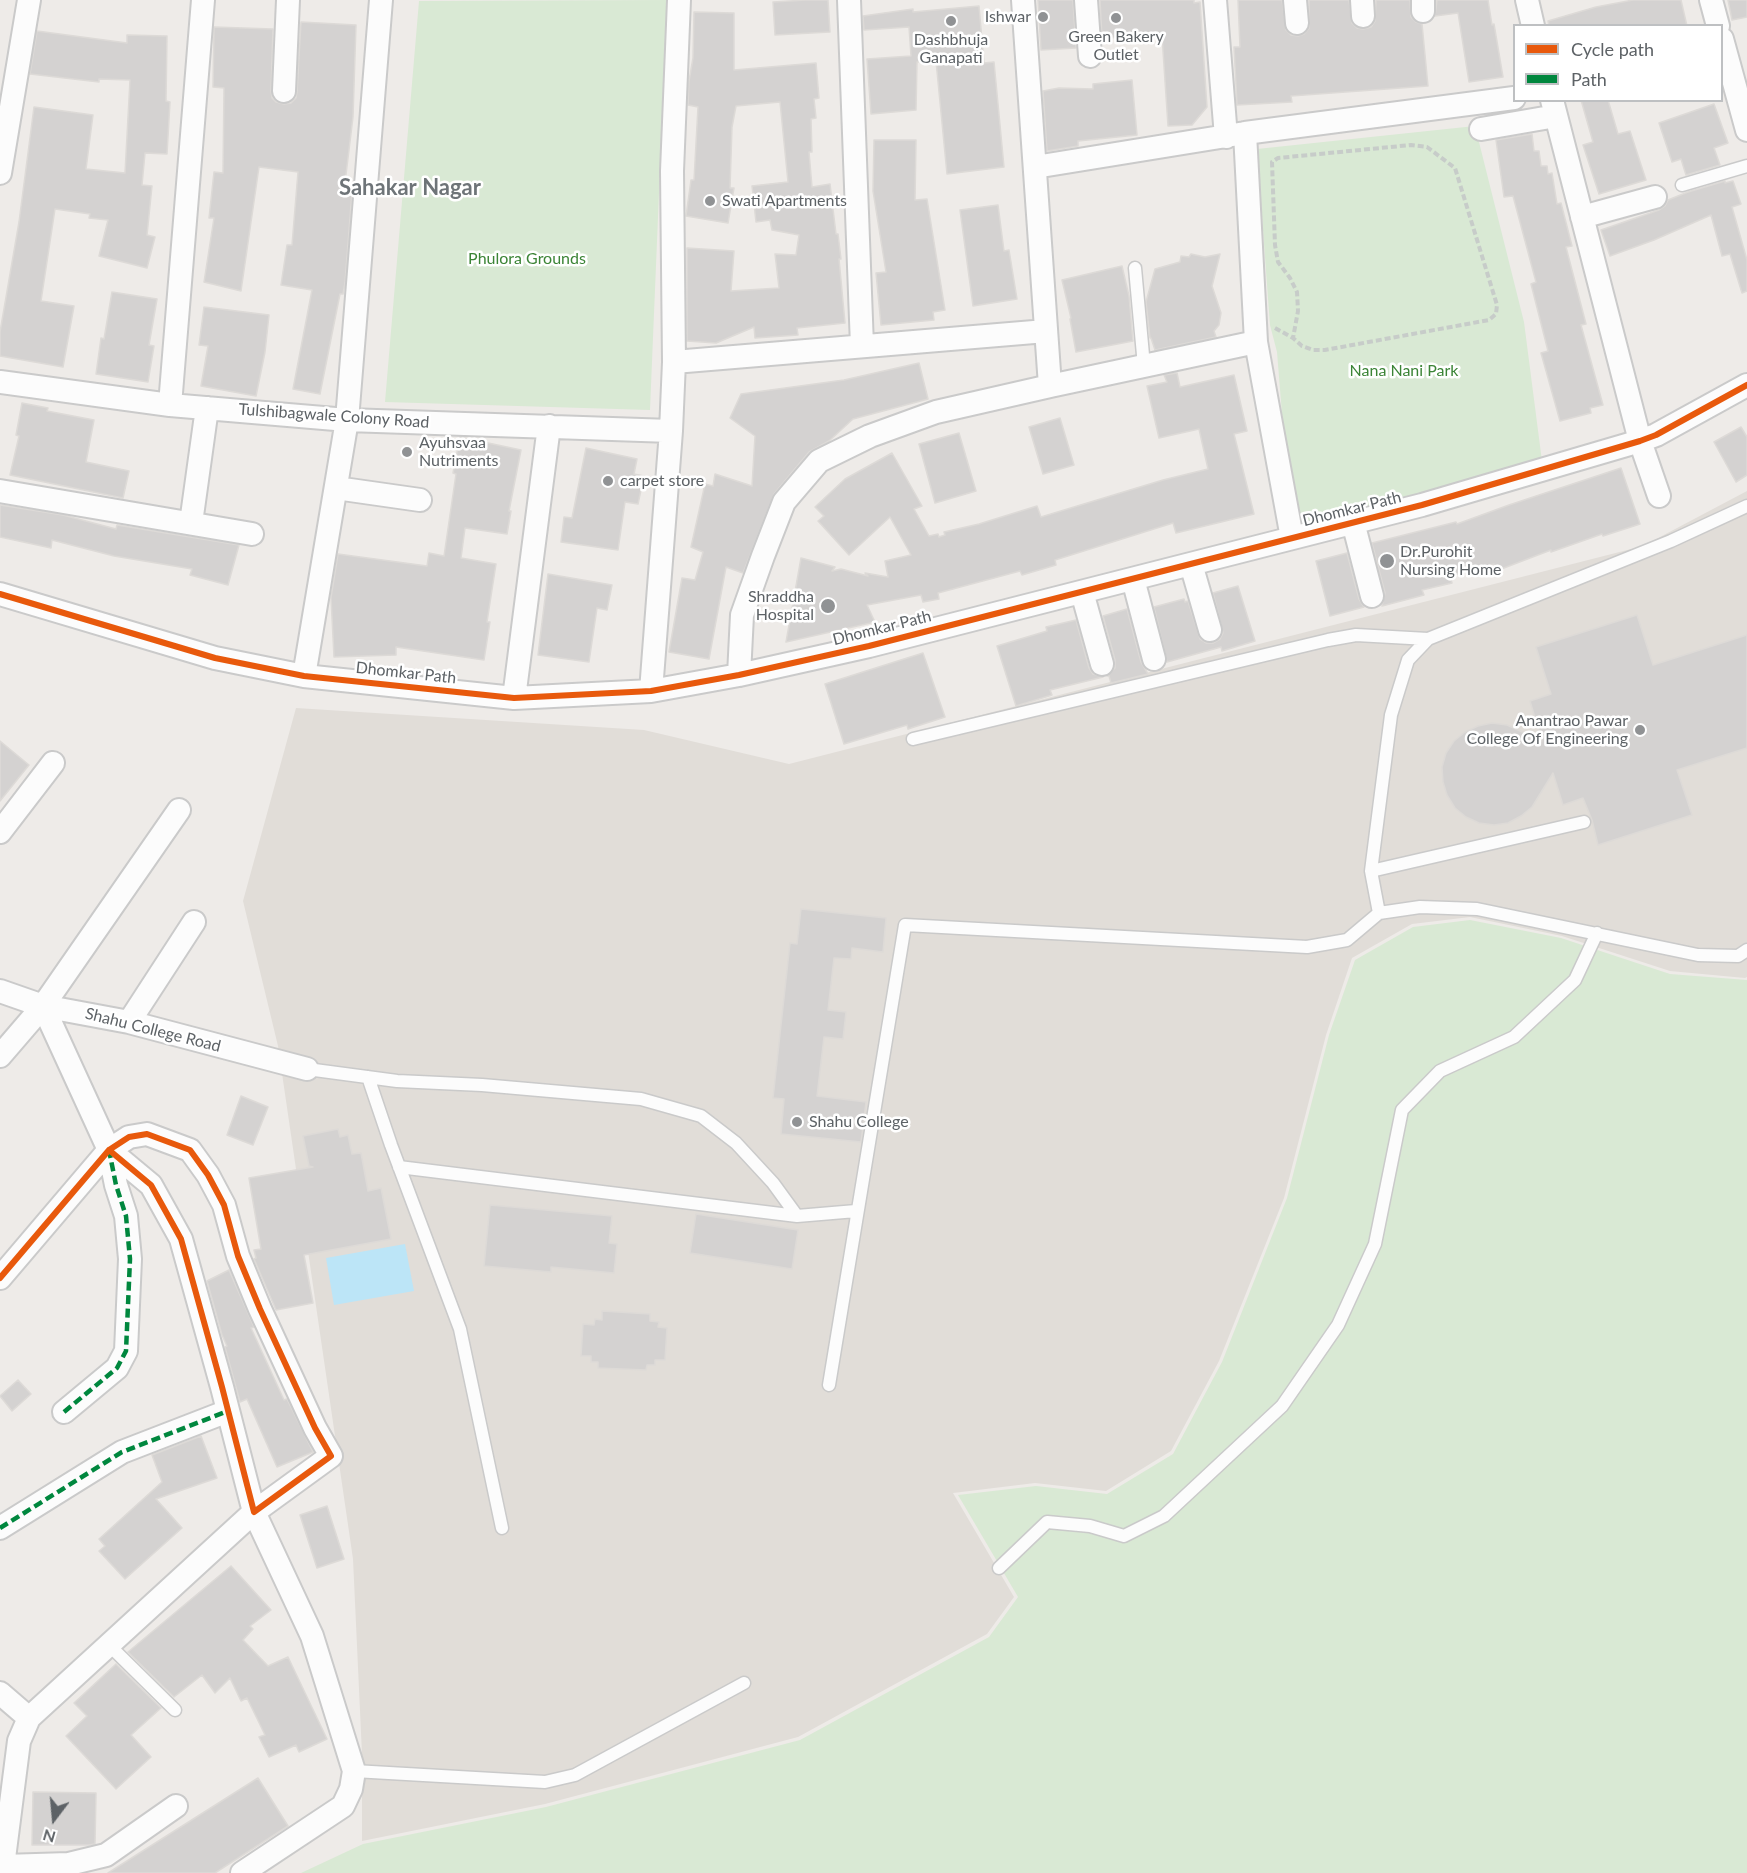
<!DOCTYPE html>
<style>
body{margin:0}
#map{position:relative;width:1747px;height:1873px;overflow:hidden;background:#eeebe8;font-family:Lato,sans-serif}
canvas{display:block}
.legend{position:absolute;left:1513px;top:24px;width:210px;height:78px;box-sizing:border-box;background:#fff;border:2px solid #bec0c2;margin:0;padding:8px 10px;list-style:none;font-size:18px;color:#5d6266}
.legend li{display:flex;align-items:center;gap:12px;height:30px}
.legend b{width:30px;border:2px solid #bec0c2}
.north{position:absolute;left:24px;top:1789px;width:60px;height:60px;-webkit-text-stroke:4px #fff;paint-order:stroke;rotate:196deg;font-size:16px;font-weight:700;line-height:24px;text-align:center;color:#5d6266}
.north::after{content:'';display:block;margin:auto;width:21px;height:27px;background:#5d6266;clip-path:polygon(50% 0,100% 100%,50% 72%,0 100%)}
</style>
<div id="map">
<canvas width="1747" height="1873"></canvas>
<ul class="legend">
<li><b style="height:8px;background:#e8590c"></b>Cycle path</li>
<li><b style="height:8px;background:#00873e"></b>Path</li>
</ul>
<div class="north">N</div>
</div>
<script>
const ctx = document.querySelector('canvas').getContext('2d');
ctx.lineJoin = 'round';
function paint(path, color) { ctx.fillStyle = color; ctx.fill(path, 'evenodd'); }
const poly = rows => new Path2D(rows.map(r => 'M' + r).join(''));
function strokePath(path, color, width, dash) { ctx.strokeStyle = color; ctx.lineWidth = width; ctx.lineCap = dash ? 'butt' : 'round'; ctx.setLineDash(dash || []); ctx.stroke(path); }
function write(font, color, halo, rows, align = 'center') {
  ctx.font = font + ' Lato,sans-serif'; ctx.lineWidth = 5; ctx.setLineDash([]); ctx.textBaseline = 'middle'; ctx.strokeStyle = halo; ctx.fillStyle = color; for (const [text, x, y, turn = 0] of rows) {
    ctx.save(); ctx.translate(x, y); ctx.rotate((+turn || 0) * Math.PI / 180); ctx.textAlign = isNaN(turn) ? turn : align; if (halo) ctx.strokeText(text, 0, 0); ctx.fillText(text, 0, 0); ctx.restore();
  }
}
paint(poly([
 [1747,491,1747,977,1745,978,1670,971,1562,936,1470,917,1412,924,1352,958,1326,1035,1284,1198,1219,1361,1171,1451,1106,1491,1035,1483,953,1493,1014,1597,987,1634,798,1737,545,1804,362,1841,362,1754,353,1559,278,1046,243,901,296,708,644,730,789,764,1643,546]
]), '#e1ddd8');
paint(poly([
 [667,0,650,410,385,402,419,1],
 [1475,126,1524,322,1543,469,1292,538,1277,352,1270,325,1257,149],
 [1470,920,1561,938,1670,974,1747,980,1747,1873,301,1873,363,1844,546,1807,800,1740,989,1637,1018,1597,958,1495,1036,1486,1107,1494,1173,1454,1222,1362,1287,1198,1329,1035,1355,960,1413,927]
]), '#d9e9d4');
paint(poly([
 [405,1244,414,1291,334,1305,326,1258]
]), '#bce5f7');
const building = poly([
 [806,0,828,0,830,32,775,35,773,2,806,0],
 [1038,0,1073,0,1076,48,1041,50,1038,0],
 [1100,0,1194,0,1194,3,1200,2,1207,107,1192,125,1168,126,1162,36,1102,38,1100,0],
 [1238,0,1282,0,1286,30,1291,35,1298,36,1304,34,1309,28,1309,0,1349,0,1352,23,1357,28,1363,29,1371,27,1375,21,1376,0,1410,0,1411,17,1416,22,1422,24,1428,86,1291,96,1292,102,1237,105,1234,47,1240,47,1238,0],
 [1437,0,1488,0,1492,25,1494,24,1503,77,1469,82,1458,13,1435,16,1437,0],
 [1633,0,1681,0,1687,26,1549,26,1548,21,1596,7,1633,0],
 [1728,0,1747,0,1747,17,1732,20,1728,0],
 [979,6,984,63,994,62,1004,167,947,174,936,61,917,62,916,110,871,114,867,59,911,56,909,27,864,30,863,16,913,9,913,12,979,6],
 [694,12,734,13,734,70,816,63,819,98,814,99,816,118,811,119,812,152,809,152,812,187,830,184,836,234,838,234,841,259,839,259,845,323,797,328,798,335,755,338,754,327,716,343,687,341,687,248,734,251,731,291,779,288,775,254,796,255,799,235,772,230,770,220,756,222,752,186,788,182,780,102,736,106,732,127,730,188,734,188,728,223,686,216,691,180,694,180,698,107,688,105,689,81,693,58,694,12],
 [301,22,356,25,353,117,344,191,352,192,345,283,343,294,340,294,320,394,293,389,312,290,281,285,287,245,292,245,298,172,259,167,241,291,204,282,214,218,209,218,214,172,223,173,224,88,213,87,214,27,273,29,271,91,272,98,276,102,284,104,291,103,296,98,297,92,301,22],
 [37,31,127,43,127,35,167,36,166,101,170,102,167,154,145,153,142,185,152,186,147,235,155,237,147,268,99,256,108,220,89,218,90,214,55,209,41,301,74,306,63,367,0,356,0,332,19,222,34,107,93,115,86,169,125,173,130,80,99,79,99,82,30,74,37,31],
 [1132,80,1137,135,1078,141,1078,146,1047,151,1043,91,1059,88,1093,89,1093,84,1132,80],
 [1581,100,1608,100,1618,134,1630,131,1646,180,1599,194,1583,145,1593,142,1581,100],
 [1714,104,1728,143,1714,148,1720,165,1686,175,1681,159,1672,162,1659,123,1714,104],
 [1532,134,1534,151,1539,151,1541,166,1547,166,1548,174,1552,173,1557,204,1561,203,1572,246,1566,247,1586,324,1581,325,1603,405,1590,408,1591,413,1560,421,1541,353,1548,351,1531,284,1536,282,1513,196,1504,197,1496,140,1532,134],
 [874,140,916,140,915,200,927,199,945,310,933,312,934,320,881,325,876,273,886,272,873,191,874,140],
 [1725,181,1725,183,1733,181,1741,204,1732,207,1747,260,1747,291,1742,293,1730,254,1722,256,1711,215,1654,240,1610,256,1601,230,1659,210,1665,206,1668,200,1688,192,1725,181],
 [998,205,1004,251,1009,250,1017,299,973,306,960,210,998,205],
 [1191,254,1205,257,1220,254,1212,286,1221,313,1219,325,1214,331,1216,337,1155,350,1151,338,1150,338,1146,302,1155,269,1180,262,1181,256,1189,257,1191,254],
 [1122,266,1129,296,1133,341,1076,352,1070,319,1071,318,1062,280,1122,266],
 [112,292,157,299,149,345,154,346,148,382,96,374,101,338,104,339,112,292],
 [204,307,269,315,265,352,256,396,201,386,208,346,199,345,204,307],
 [919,363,928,399,853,419,829,441,809,452,774,494,743,573,726,567,709,659,669,652,682,578,695,580,703,552,691,547,705,484,713,486,715,474,752,486,755,436,730,418,741,394,844,380,919,363],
 [1177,373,1180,387,1234,375,1247,431,1234,434,1254,514,1176,533,1173,523,1055,560,1056,565,1022,575,1020,571,938,593,939,599,923,602,921,595,867,605,875,622,786,642,801,558,835,567,832,571,841,569,868,576,865,573,888,577,885,561,911,555,890,517,849,555,818,521,824,516,815,507,845,479,892,453,922,506,914,509,929,536,938,534,939,537,945,535,944,532,979,524,1037,506,1041,517,1163,480,1208,469,1199,429,1159,438,1147,386,1167,382,1164,375,1177,373],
 [22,403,48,408,47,411,94,420,86,462,129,471,123,498,10,475,19,436,16,435,22,403],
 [1060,418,1074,465,1043,474,1029,427,1060,418],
 [1741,427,1747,437,1747,475,1736,482,1714,442,1741,427],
 [959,433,976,491,935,503,919,444,959,433],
 [460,437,521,450,509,511,511,511,507,534,465,528,461,558,496,564,487,622,490,622,484,660,396,647,396,655,334,657,331,598,338,554,427,566,429,553,444,556,456,474,453,473,460,437],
 [586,448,637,459,634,474,644,476,638,504,625,502,618,550,561,542,564,517,572,518,586,448],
 [1621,468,1640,524,1603,536,1602,534,1551,552,1551,550,1496,571,1494,564,1450,576,1452,583,1422,590,1424,595,1382,606,1385,593,1372,543,1456,522,1457,524,1509,505,1621,468],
 [0,505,63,515,116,529,117,525,239,545,228,585,190,575,192,569,114,556,52,540,51,548,0,537,0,505],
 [1347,553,1359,599,1364,607,1330,616,1316,561,1347,553],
 [548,574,612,585,607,610,597,608,589,662,538,655,548,574],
 [1238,586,1255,641,1222,651,1221,647,1167,662,1154,607,1184,599,1185,602,1188,601,1200,639,1206,643,1213,643,1220,639,1223,633,1213,593,1238,586],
 [1127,609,1141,662,1148,674,1111,683,1109,676,1107,676,1115,668,1115,660,1103,616,1127,609],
 [1637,615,1653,665,1747,635,1747,748,1677,770,1692,815,1598,845,1592,820,1583,798,1563,805,1553,773,1532,807,1521,816,1508,823,1494,825,1479,823,1466,817,1455,808,1447,795,1443,782,1442,767,1446,753,1454,741,1465,732,1478,726,1492,723,1507,725,1542,741,1530,701,1551,694,1536,647,1637,615],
 [1076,620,1089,668,1093,674,1103,677,1050,690,1052,695,1016,706,997,646,1047,631,1046,627,1076,620],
 [923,653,945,717,908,729,907,725,844,744,825,684,923,653],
 [0,741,29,765,0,801,0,741],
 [801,909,886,918,883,952,852,948,851,959,834,958,828,1010,846,1012,843,1039,824,1037,817,1096,866,1102,861,1142,781,1134,784,1099,773,1098,790,943,797,944,801,909],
 [241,1096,268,1107,253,1145,227,1135,241,1096],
 [338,1129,340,1137,348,1135,352,1154,361,1153,368,1191,381,1188,391,1239,304,1255,313,1303,276,1310,254,1259,256,1258,254,1250,261,1249,249,1178,313,1167,309,1166,303,1136,338,1129],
 [490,1205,612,1216,609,1243,617,1244,614,1273,551,1267,551,1272,484,1266,490,1205],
 [696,1214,798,1230,792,1269,690,1253,696,1214],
 [229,1270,254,1327,251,1328,284,1400,287,1399,313,1452,277,1467,247,1399,240,1402,225,1347,227,1346,222,1335,207,1281,229,1270],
 [602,1311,650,1314,650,1321,659,1322,658,1327,667,1328,665,1360,655,1360,655,1365,647,1365,646,1370,598,1368,598,1362,591,1362,591,1356,581,1356,583,1324,594,1325,595,1319,602,1320,602,1311],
 [18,1380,31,1394,12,1411,0,1396,18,1380],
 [201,1436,217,1478,156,1499,182,1528,125,1579,99,1551,105,1546,99,1539,162,1482,152,1455,201,1436],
 [327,1506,344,1559,317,1568,300,1515,327,1506],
 [231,1566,271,1610,250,1626,253,1629,243,1640,268,1666,288,1657,327,1739,299,1752,296,1745,269,1757,259,1737,265,1735,247,1698,241,1701,230,1678,215,1693,202,1675,174,1697,128,1652,231,1566],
 [116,1664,161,1708,131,1735,151,1757,116,1789,66,1736,87,1716,74,1703,116,1664],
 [258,1778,288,1826,215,1873,108,1873,258,1778],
 [33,1792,96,1793,95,1844,88,1845,32,1845,33,1792]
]);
paint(building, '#d4d2d1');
strokePath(building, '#dddad7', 1.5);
const service = poly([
 [1682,185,1747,166],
 [1135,268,1144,366],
 [1747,506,1671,541,1428,639,1408,660,1391,715,1371,871,1379,913,1420,907,1477,909,1698,955,1738,956,1747,950],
 [913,739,1328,640,1356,635,1428,639],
 [1371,871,1584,822],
 [307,1069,397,1081,482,1085,641,1099,701,1116,736,1143,773,1183,797,1216],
 [368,1077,391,1145,460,1329,502,1528],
 [399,1167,797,1216,856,1211],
 [829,1385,905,925,1307,947,1347,940,1379,913],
 [999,1568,1047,1522,1090,1526,1124,1536,1164,1516,1282,1406,1338,1325,1375,1244,1402,1110,1440,1071,1514,1037,1575,980,1597,933],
 [109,1645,175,1710],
 [354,1771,545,1782,575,1775,744,1683]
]);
const minor = poly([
 [849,0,862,346],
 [1086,0,1090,56],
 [1215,0,1226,137],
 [1295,0,1297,23],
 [1362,0,1363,16],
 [1423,0,1423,11],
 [1527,0,1533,26],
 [1711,0,1718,26],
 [1722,39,1747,130],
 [284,91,288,0],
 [1552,100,1640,441,1659,496],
 [1481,129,1556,116],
 [1245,133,1256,342,1292,538],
 [1035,167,1245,133,1514,98],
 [0,173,29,0],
 [1582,217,1655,197],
 [674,362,1046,331],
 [0,382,170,405,347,420,671,431],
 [1050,386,1256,342],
 [170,405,203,0],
 [336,488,420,500],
 [0,491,252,534],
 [1353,522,1372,596],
 [191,523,207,408],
 [1191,564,1210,630],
 [1133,579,1154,659],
 [1082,592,1102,664],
 [0,594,215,658,304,676,514,698,651,691,739,675,869,646,1422,505,1640,441,1656,435,1747,385],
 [739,675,742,615,763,556,784,502,819,461,870,436,936,412,1050,386,1023,0],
 [304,676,347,420,381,0],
 [651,691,671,431,674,362,672,171,679,0],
 [514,698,549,426],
 [0,832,53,763],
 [0,991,43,1006,129,1022,307,1069],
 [43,1006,109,1150,116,1185,126,1216,130,1259,126,1351,117,1368,64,1412],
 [129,1022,194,922],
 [0,1056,43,1006,179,810],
 [0,1278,109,1150,129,1137,147,1134,190,1150,208,1175,224,1205,238,1256,260,1309,315,1428,331,1456,254,1512,222,1387,181,1239,151,1185,109,1150],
 [0,1528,122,1452,228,1411],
 [0,1693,29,1718],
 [3,1866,69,1864,106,1855,176,1806],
 [0,1872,3,1866,19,1741,29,1718,254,1512,312,1636,354,1771,351,1789,343,1806,242,1873]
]);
strokePath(service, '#cacaca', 15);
strokePath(minor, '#cacaca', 26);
strokePath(poly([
 [1275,328,1293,338,1302,346,1313,350,1325,350,1489,320,1496,314,1497,305,1455,168,1427,147,1411,145,1278,158,1272,162,1275,245,1278,262,1290,278,1297,292,1298,311,1293,338]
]), '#c7ccc9', 4, [6, 3]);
strokePath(service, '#fcfcfc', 12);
strokePath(minor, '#fcfcfc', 22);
strokePath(poly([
 [64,1412,117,1368,126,1351,130,1259,126,1216,116,1185,109,1150],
 [0,1528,122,1452,228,1411]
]), '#00873e', 4.5, [9, 4.5]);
strokePath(poly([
 [0,594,215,658,304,676,514,698,651,691,739,675,869,646,1422,505,1640,441,1656,435,1747,385],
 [0,1278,109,1150,129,1137,147,1134,190,1150,208,1175,224,1205,238,1256,260,1309,315,1428,331,1456,254,1512,222,1387,181,1239,151,1185,109,1150]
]), '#e8590c', 6);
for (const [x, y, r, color] of [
 [1043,17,6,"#909294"],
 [1116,18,6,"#909294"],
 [951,21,6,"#909294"],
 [710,201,6,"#909294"],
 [407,452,6,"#909294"],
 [608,481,6,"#909294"],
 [1387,561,8,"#909294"],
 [828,606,8,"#909294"],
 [1640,730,6,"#909294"],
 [797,1122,6,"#909294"]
]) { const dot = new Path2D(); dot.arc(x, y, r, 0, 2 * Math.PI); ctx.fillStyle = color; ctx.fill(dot); strokePath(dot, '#fff', 2); }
write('16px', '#5d6266', '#fff', [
 ["Ishwar",1031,17,"right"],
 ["Green Bakery",1116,37,"center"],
 ["Outlet",1116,55,"center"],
 ["Dashbhuja",951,40,"center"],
 ["Ganapati",951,58,"center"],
 ["Swati Apartments",722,201],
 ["Ayuhsvaa",419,443],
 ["Nutriments",419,461],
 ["carpet store",620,481],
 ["Dr.Purohit",1400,552],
 ["Nursing Home",1400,570],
 ["Shraddha",814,597,"right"],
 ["Hospital",814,615,"right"],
 ["Anantrao Pawar",1628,721,"right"],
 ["College Of Engineering",1628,739,"right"],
 ["Shahu College",809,1122]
], 'left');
write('16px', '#3b8436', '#fff', [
 ["Phulora Grounds",527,259],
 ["Nana Nani Park",1404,371]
]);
write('16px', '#5d6266', '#fff', [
 ["Tulshibagwale Colony Road",334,416,4],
 ["Dhomkar Path",1352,509,-14],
 ["Dhomkar Path",882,628,-14],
 ["Dhomkar Path",406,673,6],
 ["Shahu College Road",153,1030,14]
]);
write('bold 22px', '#6e7478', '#fff', [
 ["Sahakar Nagar",410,188]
]);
</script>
